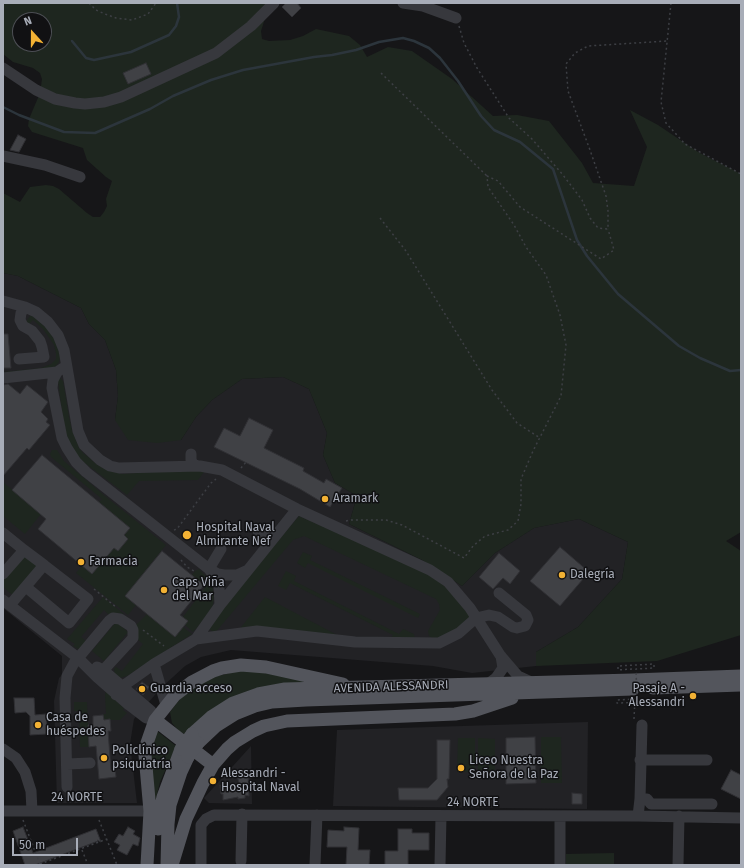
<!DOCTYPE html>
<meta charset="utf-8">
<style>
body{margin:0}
#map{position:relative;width:744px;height:868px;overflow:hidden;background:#161618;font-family:"Fira Sans",sans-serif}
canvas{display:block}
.frame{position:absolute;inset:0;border:4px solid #a8adb8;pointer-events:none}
.north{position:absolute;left:12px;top:12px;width:40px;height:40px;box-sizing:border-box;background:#111113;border:1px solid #4d4f55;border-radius:50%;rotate:339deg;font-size:11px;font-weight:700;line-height:16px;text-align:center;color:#a8adb8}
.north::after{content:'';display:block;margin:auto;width:14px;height:18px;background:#f2b134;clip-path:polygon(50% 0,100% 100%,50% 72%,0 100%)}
.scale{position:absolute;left:12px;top:838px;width:66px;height:18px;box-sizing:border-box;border:2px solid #a8adb8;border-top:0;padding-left:5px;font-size:12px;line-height:14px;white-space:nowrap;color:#a8adb8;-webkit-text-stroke:3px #111113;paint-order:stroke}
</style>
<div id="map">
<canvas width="744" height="868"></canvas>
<div class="frame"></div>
<div class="north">N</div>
<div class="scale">50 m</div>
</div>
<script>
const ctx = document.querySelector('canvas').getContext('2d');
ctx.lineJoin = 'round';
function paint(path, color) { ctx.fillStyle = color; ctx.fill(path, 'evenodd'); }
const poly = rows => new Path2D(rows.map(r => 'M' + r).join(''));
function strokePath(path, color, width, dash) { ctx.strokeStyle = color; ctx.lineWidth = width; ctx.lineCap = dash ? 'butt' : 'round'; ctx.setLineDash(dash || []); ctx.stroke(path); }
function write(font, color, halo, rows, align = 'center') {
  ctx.font = font + ' "Fira Sans",sans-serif'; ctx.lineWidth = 3; ctx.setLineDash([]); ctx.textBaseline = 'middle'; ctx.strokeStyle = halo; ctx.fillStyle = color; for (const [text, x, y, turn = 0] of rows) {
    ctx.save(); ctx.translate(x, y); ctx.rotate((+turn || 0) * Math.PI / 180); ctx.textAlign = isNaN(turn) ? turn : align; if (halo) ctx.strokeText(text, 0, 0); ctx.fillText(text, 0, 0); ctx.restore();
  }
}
paint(poly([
 [3,273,18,276,81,308,89,324,105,340,116,370,118,396,115,420,181,440,196,417,212,400,242,379,283,377,309,389,327,433,323,455,335,483,357,496,349,524,422,560,462,586,495,553,534,528,579,519,628,542,622,579,578,627,536,652,536,666,472,673,433,666,231,650,201,657,185,666,161,688,134,719,130,744,137,803,57,803,54,701,59,678,62,675,62,656,3,608],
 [588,722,587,809,333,806,337,730],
 [251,746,252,804,209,803,204,798]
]), '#222225');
paint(poly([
 [3,3,270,3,261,31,262,39,269,41,290,40,303,36,316,29,349,36,360,45,367,57,388,47,412,51,452,79,493,116,517,115,549,121,582,163,593,183,634,186,647,147,630,110,658,125,698,152,741,174,741,532,726,541,741,551,741,635,657,661,536,666,536,652,578,627,622,579,628,542,579,519,534,528,495,553,462,586,422,560,349,524,357,496,335,483,323,455,327,433,309,389,283,377,242,379,212,400,196,417,181,440,157,443,128,440,115,420,118,396,116,370,105,340,89,324,81,308,18,276,3,273,3,193,20,202,30,187,46,185,53,186,59,189,87,213,93,217,100,217,104,212,107,206,106,199,112,181,106,177,87,160,83,148,32,132,28,126,29,119,40,93,42,79,40,73,33,68,13,62,3,54],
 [20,20,44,20,44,44,20,44],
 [30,316,33,316,49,330,58,346,60,357,59,362,54,368,3,375,3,372,41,368,51,364,56,359,56,353,54,345,43,329,33,320,29,324,25,323],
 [60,378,63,381,69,417,72,430,79,448,83,453,99,466,107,470,122,474,169,471,197,471,204,472,198,480,139,481,127,495,77,457,68,441,63,419,58,381],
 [52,450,57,450,64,461,105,496,166,545,125,596,136,605,128,615,76,573,82,566,92,574,114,548,118,551,128,539,124,535,130,528,99,502,102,499,51,457,50,454],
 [3,482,41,514,25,534,3,516],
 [299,516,425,572,444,585,470,616,466,623,443,638,432,638,429,636,428,631,440,610,439,604,436,599,304,536,293,540,215,633,209,629,221,609],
 [303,552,312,556,310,560,420,614,418,618,308,563,305,568,297,563],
 [25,554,41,566,15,597,3,587,3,580],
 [199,569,211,582,214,594,213,605,206,617,193,632,185,625,188,621,183,617,206,586,192,575,195,571],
 [286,571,296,576,294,581,399,634,403,629,414,634,415,639,390,640,393,635,290,583,286,590,278,586],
 [103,597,124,614,118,613,110,616,104,610,81,637,87,642,83,647,78,649,73,646,75,644,67,639],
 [265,597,339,636,238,631],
 [147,614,175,637,183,627,192,634,127,676,120,678,115,675,114,669,116,667,122,671,143,644,137,639,136,624,137,624],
 [116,622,128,632,104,661,92,651],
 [242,670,304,678,303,683,187,733,184,734,179,731,172,723,170,712,176,704,182,697,206,679],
 [106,692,124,708,123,710,127,713,120,720,104,720,103,714,106,714,105,694],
 [74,702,87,702,89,747,80,747,79,711,74,711],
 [157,731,176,746,160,782,153,810,149,756],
 [541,737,561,737,562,783,541,783],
 [458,738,475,738,475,772,457,772],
 [478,738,495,739,495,772,478,772],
 [614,853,614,865,566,865,566,854]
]), '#1e261f');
strokePath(poly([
 [72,41,86,58,94,60,131,52,169,35,176,26,179,17,177,3],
 [3,107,19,115,64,132,95,133,150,109,173,96,211,80,243,70,314,57,332,55,356,50,379,42,403,38,414,41,429,48,440,58,458,81,481,116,494,130,520,142,553,169,577,240,587,256,618,294,679,346,700,358,730,371,741,370]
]), '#2c353c', 2.5);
const building = poly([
 [286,3,297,3,301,8,292,17,282,7,286,3],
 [146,63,151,74,128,84,123,73,146,63],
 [18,135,26,139,19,152,10,150,18,135],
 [3,334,8,334,11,368,3,368,3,334],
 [8,384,20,394,27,385,48,402,41,412,48,419,46,422,50,425,29,450,27,448,3,476,3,385,8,384],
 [249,418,273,430,264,448,304,468,303,471,324,483,326,479,342,488,330,507,300,489,214,447,224,428,240,436,249,418],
 [42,455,130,528,124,535,128,539,118,551,114,548,92,574,38,529,46,519,12,490,42,455],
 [560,547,589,572,560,606,530,581,560,547],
 [162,551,204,585,180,615,188,621,175,637,125,596,162,551],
 [499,553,520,571,510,584,503,578,493,589,479,577,499,553],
 [142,682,149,687,143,695,136,689,142,682],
 [14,698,34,698,35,715,46,714,47,734,30,735,30,716,26,712,15,713,14,698],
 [103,715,104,720,110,719,111,731,108,731,111,770,115,769,116,777,99,779,96,746,89,747,88,725,93,725,93,716,103,715],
 [535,737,536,783,506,784,506,738,535,737],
 [437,740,450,740,449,779,447,779,448,787,437,800,399,800,398,788,428,788,437,779,437,740],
 [731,770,741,775,741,799,721,789,731,770],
 [237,775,248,776,249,796,245,795,245,798,238,799,238,797,223,800,223,794,221,794,220,785,235,785,235,784,239,783,237,775],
 [572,793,582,794,582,804,572,804,572,793],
 [23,827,33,853,96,829,101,842,97,840,98,841,35,865,25,865,13,831,23,827],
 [128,827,135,831,133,834,140,838,138,846,133,844,127,855,117,850,120,845,114,842,119,834,123,836,128,827],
 [344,827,359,828,358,850,370,850,369,865,346,865,347,847,327,847,328,830,344,831,344,827],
 [398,829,412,829,412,833,429,833,429,850,408,850,408,865,385,865,385,851,398,851,398,829]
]);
paint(building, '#404145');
strokePath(building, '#303034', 1);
strokePath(poly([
 [89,3,96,10,105,14,116,18,132,20,148,14,156,3],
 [671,3,661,102,666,123,685,144,741,174],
 [459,26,464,43,477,68,509,118,532,139,563,175,582,200,590,218,598,228,608,229,608,211,606,196,590,150,568,91,566,64,575,53,588,46,667,41],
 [381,73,487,176],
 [380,218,406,251,492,390,517,423,540,438],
 [241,468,246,462],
 [346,521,351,520,386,520,402,525,464,558,473,546,485,536,508,530,518,521,521,504,521,479,533,451,561,396,566,345,560,315,546,275,526,247,514,225,488,187,487,176,498,181,520,207,601,259,614,250,608,229],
 [174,530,177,529,211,483,216,479],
 [181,560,187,567,194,571,196,571],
 [94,589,117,608],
 [143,630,164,646],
 [634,719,635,699],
 [23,820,40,864],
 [99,820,117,865],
 [82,850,88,865],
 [40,864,107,839]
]), '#3d3f44', 1.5, [2, 3]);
strokePath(poly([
 [403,3,423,6,456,18],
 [3,68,36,90,55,99,75,103,85,104,104,102,121,97,216,53,251,26,274,3],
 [3,156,45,165,80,177],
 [3,301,25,307,36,312,48,322,58,335,64,350,78,431,84,445,100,460,110,466,119,468,200,466,222,470,297,509,430,570,448,582,470,608,500,655,518,676,531,682],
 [19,359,44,357,42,347,40,341,32,331,23,326,20,320,21,313,25,307],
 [66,366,57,372,53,380,52,388,62,438,67,448,76,462,86,472,209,569,217,581,219,587,220,605],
 [3,378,57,372],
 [191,454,191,460,193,464,197,466],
 [258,531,271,540],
 [3,533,24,550],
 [221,549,209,569,218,574,224,575,237,575,248,570],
 [3,574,24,550,44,565,10,605],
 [26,587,69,623,88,599,44,565],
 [3,600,78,658,97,677,129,705,146,718,155,720],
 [196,639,257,631,355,642,439,643,459,633,476,618,489,615,498,617,513,627,517,628,525,626,528,620,526,615,499,593],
 [154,664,166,705],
 [97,667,103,670,151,711,155,720],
 [488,684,496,678,503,668,501,656],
 [116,695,123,686,154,664,196,639,220,605,297,509],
 [3,749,16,758,25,772,31,791,32,811],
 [640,760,707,760],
 [67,764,90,763],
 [67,787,65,698,67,676,74,663,109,621,113,618,120,619,131,626,133,630,133,638,97,677],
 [640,799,647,799,651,804,712,804],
 [3,811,150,811],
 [638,816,640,799,642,725],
 [241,861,242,814],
 [201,865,201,825,206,819,214,815,638,816,741,818],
 [315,865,317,815],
 [440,865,441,816],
 [560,865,560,816],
 [678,865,679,816]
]), '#37383d', 11);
strokePath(poly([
 [653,688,741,685],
 [155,720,213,765],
 [192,734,211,717,233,703,258,694,285,689,633,680,741,676],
 [198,743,216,726,235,714,255,706,272,702,306,700,633,689],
 [158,829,159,814,163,797,181,749],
 [147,865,150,811,145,755,147,743,155,720,175,695,192,682,213,671,222,668,241,665,266,667,343,684],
 [167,865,168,824,170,805,181,772,188,757],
 [172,865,186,819,203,783,213,765,227,749,235,742,253,731,264,726,287,721,455,714,473,711,512,698]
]), '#53555c', 13);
strokePath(poly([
 [632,669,618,670,618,666,654,664,654,668,636,669,637,700,653,700,653,702,617,703,617,700,635,699]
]), '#3d3f44', 1.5, [2, 3]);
strokePath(poly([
 [181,749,192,734],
 [188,757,198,743]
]), '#53555c', 13);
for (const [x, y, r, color] of [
 [325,499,4,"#f2b134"],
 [187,535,5,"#f2b134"],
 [81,562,4,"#f2b134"],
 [562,575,4,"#f2b134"],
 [164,590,4,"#f2b134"],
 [142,689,4,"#f2b134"],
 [693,696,4,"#f2b134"],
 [38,725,4,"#f2b134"],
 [104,758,4,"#f2b134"],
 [461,768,4,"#f2b134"],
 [213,781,4,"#f2b134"]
]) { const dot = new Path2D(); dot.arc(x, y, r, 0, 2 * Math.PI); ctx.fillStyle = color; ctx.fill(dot); strokePath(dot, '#111113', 1.5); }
write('12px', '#a8adb8', '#111113', [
 ["Aramark",333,499],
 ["Hospital Naval",196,528],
 ["Almirante Nef",196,542],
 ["Farmacia",89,562],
 ["Dalegría",570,575],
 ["Caps Viña",172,583],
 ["del Mar",172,597],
 ["Guardia acceso",150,689],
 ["Pasaje A -",685,689,"right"],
 ["Alessandri",685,703,"right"],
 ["Casa de",46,718],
 ["huéspedes",46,732],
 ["Policlínico",112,751],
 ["psiquiatría",112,765],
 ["Liceo Nuestra",469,761],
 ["Señora de la Paz",469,775],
 ["Alessandri -",221,774],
 ["Hospital Naval",221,788]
], 'left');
write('12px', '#a8adb8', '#111113', [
 ["AVENIDA ALESSANDRI",391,687,-2],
 ["24 NORTE",77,798],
 ["24 NORTE",473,803]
]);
</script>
